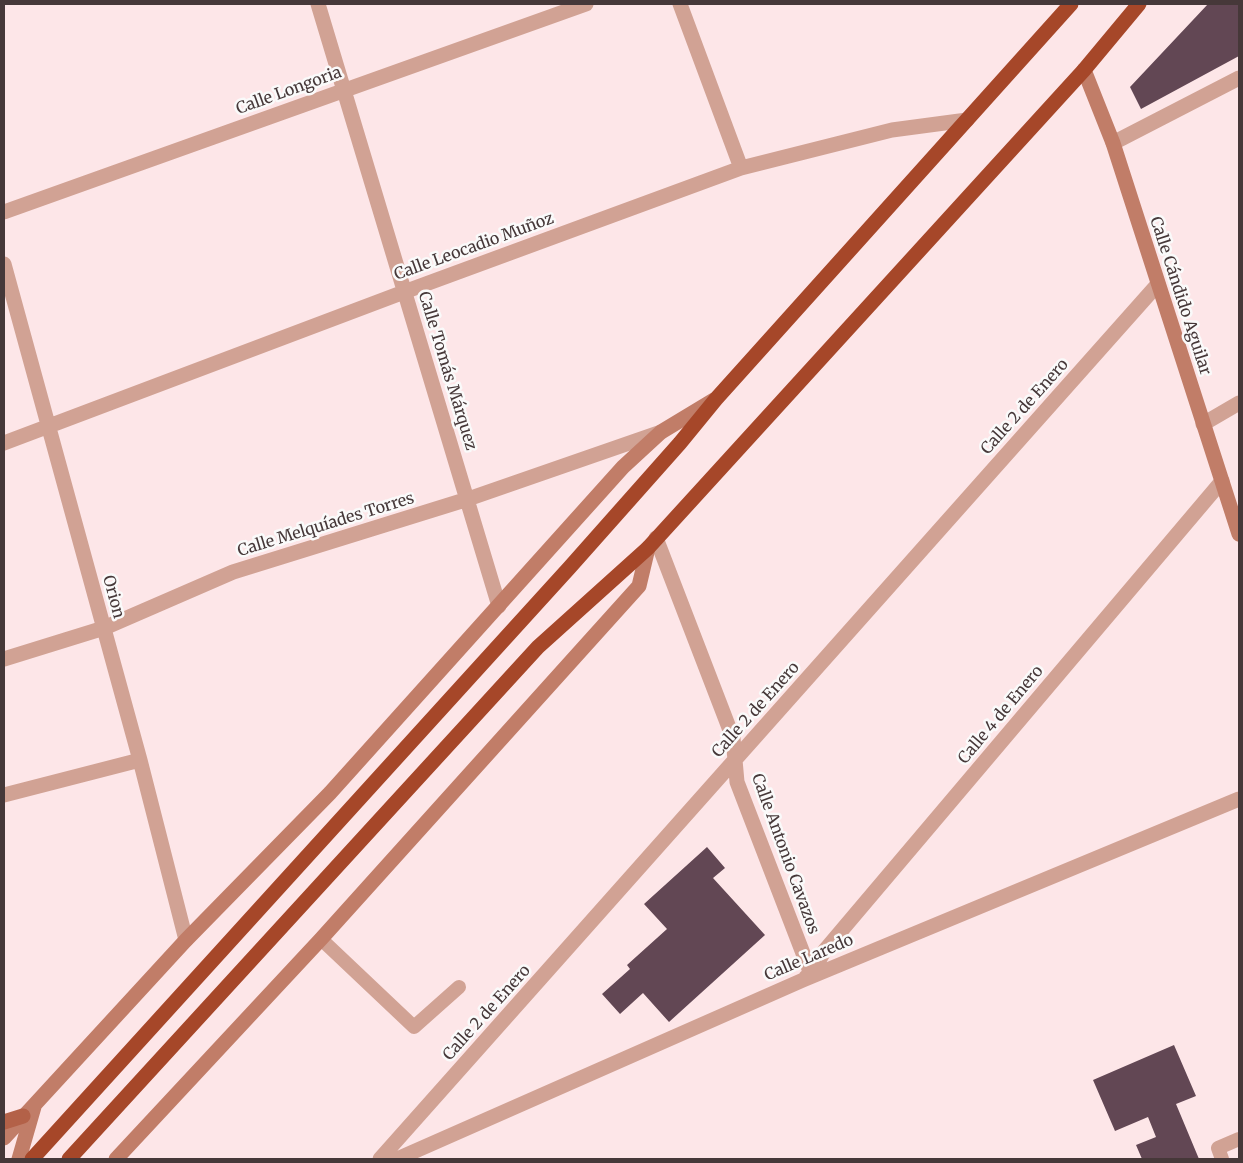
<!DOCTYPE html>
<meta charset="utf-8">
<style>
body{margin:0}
#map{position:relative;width:1243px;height:1163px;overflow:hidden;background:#fde6e8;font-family:Merriweather,serif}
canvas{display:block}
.frame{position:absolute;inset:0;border:5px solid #463839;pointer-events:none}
</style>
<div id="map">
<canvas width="1243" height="1163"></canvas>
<div class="frame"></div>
</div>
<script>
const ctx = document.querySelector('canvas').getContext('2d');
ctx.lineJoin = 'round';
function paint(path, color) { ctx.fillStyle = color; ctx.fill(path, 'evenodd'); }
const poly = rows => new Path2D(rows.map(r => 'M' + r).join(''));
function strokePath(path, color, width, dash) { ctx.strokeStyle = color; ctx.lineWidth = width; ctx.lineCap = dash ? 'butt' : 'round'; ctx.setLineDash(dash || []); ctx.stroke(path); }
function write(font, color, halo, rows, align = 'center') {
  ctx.font = font + ' Merriweather,serif'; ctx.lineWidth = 5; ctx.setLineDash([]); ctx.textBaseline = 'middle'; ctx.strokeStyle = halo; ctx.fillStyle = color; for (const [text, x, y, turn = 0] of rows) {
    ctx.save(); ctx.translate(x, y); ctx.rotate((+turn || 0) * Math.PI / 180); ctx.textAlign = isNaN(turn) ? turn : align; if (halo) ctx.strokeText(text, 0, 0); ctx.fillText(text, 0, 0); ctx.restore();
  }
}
paint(poly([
 [1208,4,1239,4,1239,56,1141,109,1130,87],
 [707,847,725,868,713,878,765,935,669,1022,643,993,620,1014,602,994,630,969,627,965,667,929,644,904],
 [1174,1045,1196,1096,1176,1104,1199,1159,1142,1159,1136,1145,1156,1137,1148,1117,1115,1131,1093,1080]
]), '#624754');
strokePath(poly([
 [321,939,414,1027,459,987],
 [1222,1159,1218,1148,1239,1139]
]), '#d1a294', 14);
strokePath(poly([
 [318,4,499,606],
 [680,4,741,168],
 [1113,143,1239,78],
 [4,212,586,4],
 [4,264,140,760,186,940],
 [1203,424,1239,403],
 [4,443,404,292,741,168,892,130,967,120],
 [656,538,733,738,737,782,811,974,806,977],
 [4,659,104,628,233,572,468,499,661,432],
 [4,795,140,760],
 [811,974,825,950,1222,481],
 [380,1159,1158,284],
 [397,1159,803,980,1239,799]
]), '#d1a294', 15);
strokePath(poly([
 [1084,70,1113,143,1239,534],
 [4,1138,186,940,330,793,623,467,661,432,714,400],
 [19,1159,34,1107],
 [116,1159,321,939,639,586,648,548]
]), '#c17d68', 15);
strokePath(poly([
 [4,1122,23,1116]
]), '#b36148', 15);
strokePath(poly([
 [32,1159,570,567,680,443,716,399,1071,4],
 [69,1159,538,647,648,548,1084,70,1139,4]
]), '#a64729', 15);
write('16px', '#463839', '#fafafa', [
 ["Calle Longoria",289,91,-20],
 ["Calle Leocadio Muñoz",474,247,-20],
 ["Calle Cándido Aguilar",1180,296,72],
 ["Calle Tomás Márquez",447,371,73],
 ["Calle 2 de Enero",1025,407,-48],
 ["Calle Melquíades Torres",326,525,-17],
 ["Orion",113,597,75],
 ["Calle 2 de Enero",756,710,-48],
 ["Calle 4 de Enero",1001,715,-50],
 ["Calle Antonio Cavazos",785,854,70],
 ["Calle Laredo",809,958,-23],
 ["Calle 2 de Enero",487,1013,-48]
]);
</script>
